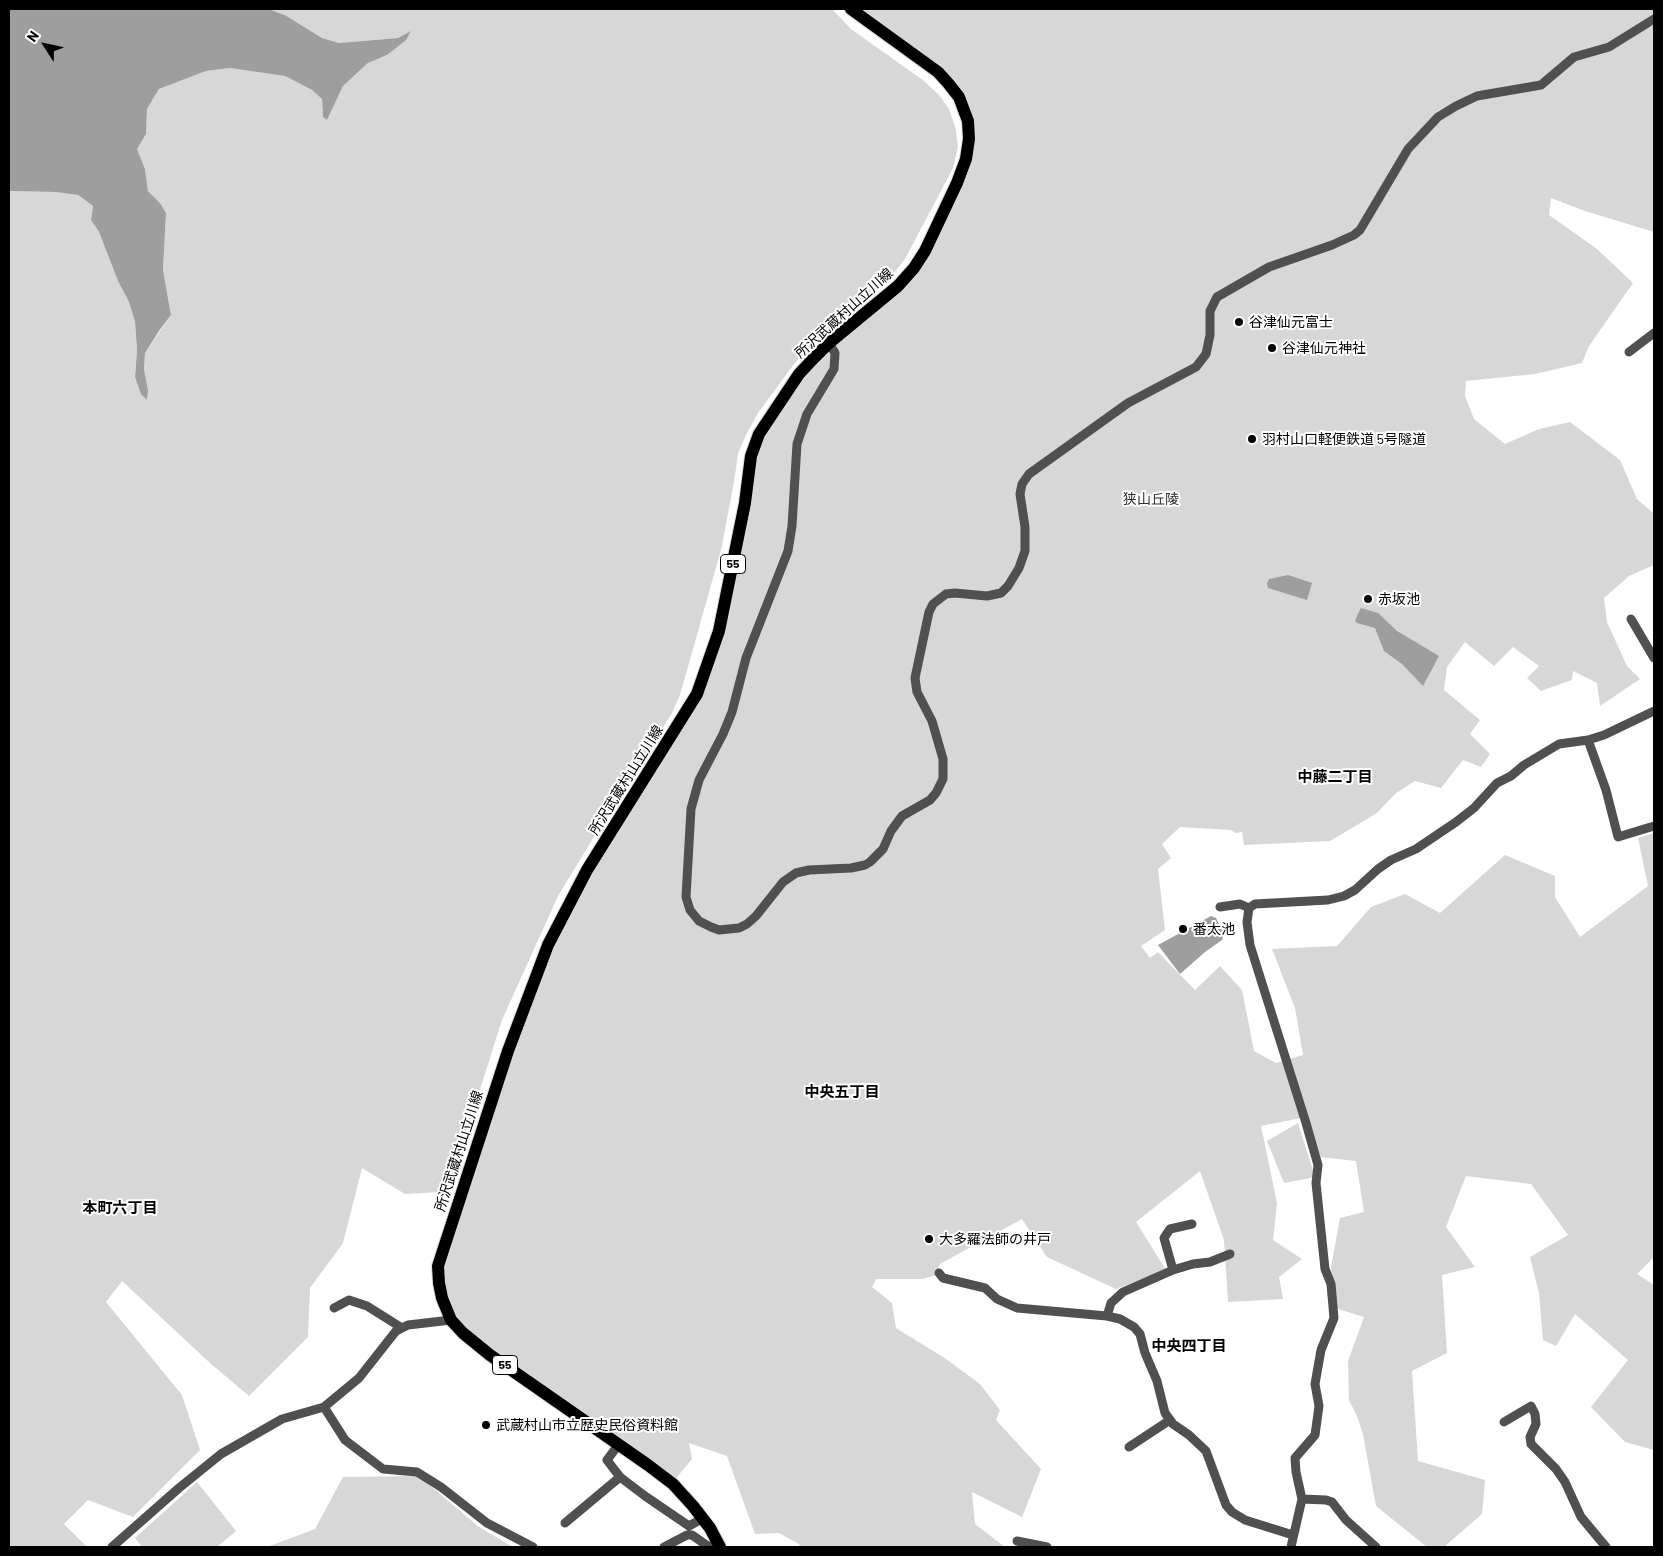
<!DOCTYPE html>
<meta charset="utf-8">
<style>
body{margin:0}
#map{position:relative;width:1663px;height:1556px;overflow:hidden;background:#fff;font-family:Barlow,sans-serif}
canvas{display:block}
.frame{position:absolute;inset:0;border:10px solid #000;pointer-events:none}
.north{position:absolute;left:20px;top:20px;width:50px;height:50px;-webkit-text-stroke:4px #fff;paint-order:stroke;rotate:305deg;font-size:14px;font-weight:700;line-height:20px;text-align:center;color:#000}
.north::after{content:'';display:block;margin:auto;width:18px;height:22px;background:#000;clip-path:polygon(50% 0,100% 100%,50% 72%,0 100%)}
</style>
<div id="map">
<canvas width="1663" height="1556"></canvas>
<div class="frame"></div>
<div class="north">N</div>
</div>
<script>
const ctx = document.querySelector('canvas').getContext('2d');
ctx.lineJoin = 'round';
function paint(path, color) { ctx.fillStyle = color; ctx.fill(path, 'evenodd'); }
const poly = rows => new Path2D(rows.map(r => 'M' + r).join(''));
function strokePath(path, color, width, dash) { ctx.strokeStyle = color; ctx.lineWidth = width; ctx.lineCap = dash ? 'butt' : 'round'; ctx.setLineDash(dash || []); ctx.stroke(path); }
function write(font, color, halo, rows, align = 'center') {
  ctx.font = font + ' Barlow,"Noto Sans JP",sans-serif'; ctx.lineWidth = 4; ctx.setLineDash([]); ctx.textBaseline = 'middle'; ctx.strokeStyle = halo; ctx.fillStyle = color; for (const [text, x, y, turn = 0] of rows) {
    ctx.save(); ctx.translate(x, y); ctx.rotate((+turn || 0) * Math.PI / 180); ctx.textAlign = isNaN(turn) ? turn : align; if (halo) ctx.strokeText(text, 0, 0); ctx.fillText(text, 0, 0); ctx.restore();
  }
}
paint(poly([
 [268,9,832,9,851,29,924,81,940,96,949,109,956,130,958,147,953,168,905,259,890,278,871,291,828,329,794,364,758,413,746,435,738,453,735,476,722,546,680,695,672,713,606,817,558,896,502,1020,451,1181,439,1192,405,1194,362,1168,343,1243,310,1288,308,1337,249,1396,210,1363,122,1281,106,1302,182,1395,200,1450,133,1517,88,1500,64,1524,87,1547,9,1547,9,191,55,192,78,195,93,206,91,220,99,232,118,281,129,302,135,322,137,350,135,377,147,400,148,390,144,369,145,353,171,315,163,270,166,213,160,203,148,191,145,169,137,149,146,134,147,109,159,89,206,71,230,68,285,76,312,90,322,99,323,117,327,120,343,86,368,63,387,55,410,32,398,38,339,43,322,38,285,15],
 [851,9,1654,9,1654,232,1585,211,1551,198,1549,215,1597,249,1633,283,1589,346,1582,363,1535,374,1466,381,1465,396,1474,419,1505,444,1539,429,1570,422,1620,460,1637,499,1652,512,1654,512,1654,565,1629,576,1604,598,1607,622,1627,666,1640,679,1600,706,1597,683,1573,671,1572,680,1541,691,1527,678,1539,666,1513,647,1494,666,1465,642,1447,667,1444,690,1480,720,1470,734,1490,754,1481,767,1463,760,1441,788,1415,781,1396,793,1377,813,1330,841,1244,845,1242,832,1236,833,1231,830,1180,827,1162,844,1171,858,1158,869,1165,930,1141,946,1150,958,1158,952,1195,990,1220,966,1242,990,1254,1051,1276,1063,1303,1055,1295,1008,1272,949,1337,946,1371,907,1405,894,1440,913,1505,855,1555,876,1555,897,1580,937,1648,886,1638,838,1654,833,1654,1257,1637,1274,1654,1285,1654,1450,1625,1442,1591,1407,1628,1360,1575,1314,1556,1346,1543,1340,1539,1293,1530,1257,1568,1235,1531,1184,1466,1176,1446,1227,1475,1267,1442,1275,1447,1353,1412,1371,1418,1461,1485,1480,1482,1514,1444,1547,1427,1547,1376,1506,1363,1434,1357,1416,1349,1400,1348,1361,1364,1317,1335,1308,1331,1267,1340,1218,1364,1212,1356,1161,1321,1157,1301,1118,1261,1126,1277,1203,1273,1240,1302,1259,1279,1277,1283,1299,1228,1302,1224,1240,1200,1171,1136,1222,1166,1270,1116,1289,1047,1257,1022,1219,940,1264,936,1275,923,1279,876,1279,872,1287,892,1303,896,1328,946,1359,980,1384,1000,1410,996,1420,1041,1469,1022,1517,972,1492,975,1524,1005,1547,800,1547,799,1544,779,1533,755,1534,727,1456,689,1443,692,1459,677,1477,673,1484,463,1333,439,1283,548,945,697,694,719,631,751,456,799,374,914,268,966,159,959,97],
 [1298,1123,1315,1177,1284,1183,1267,1141],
 [419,1476,479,1527,513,1547,267,1547,315,1529,343,1477],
 [197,1482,236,1531,217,1547,142,1547,135,1538]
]), '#d7d7d7');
paint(poly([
 [9,9,268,9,285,15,322,38,339,43,398,38,411,31,406,40,387,55,368,63,343,86,327,120,323,117,322,99,312,90,285,76,230,68,206,71,159,89,147,109,146,134,137,149,145,169,148,191,160,203,166,213,163,270,171,315,159,331,145,353,144,369,148,390,147,400,141,394,135,377,137,350,135,322,129,302,118,281,99,232,91,220,93,206,78,195,55,192,9,191],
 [1288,575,1312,583,1307,600,1268,588,1267,583,1269,579],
 [1361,608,1378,613,1397,631,1439,656,1423,686,1402,664,1384,651,1375,628,1357,623,1355,621,1357,616],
 [1211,916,1216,918,1224,934,1222,940,1205,952,1180,974,1158,945]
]), '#9e9e9e');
const primary = poly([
 [720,1547,710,1528,693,1506,673,1484,648,1465,490,1355,463,1333,451,1320,442,1298,439,1283,438,1266,508,1051,548,945,587,870,697,694,719,631,745,503,751,456,759,434,799,374,814,358,829,343,898,286,914,268,925,251,957,183,966,159,969,139,968,121,959,97,948,83,938,72,851,9]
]);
strokePath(primary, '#dbdbdb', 14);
strokePath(poly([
 [829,343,835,353,834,369,807,414,797,444,792,526,788,551,746,658,732,712,723,734,699,780,691,809,686,897,690,910,699,921,711,927,719,930,739,928,747,924,756,916,783,882,796,873,809,870,851,868,865,865,870,862,883,849,891,831,902,816,930,800,936,793,943,779,943,759,932,721,917,692,915,678,929,612,933,604,946,594,955,593,987,596,1001,593,1008,586,1019,568,1025,551,1025,527,1020,494,1022,484,1029,474,1128,403,1196,367,1206,354,1210,335,1210,311,1217,297,1269,267,1332,245,1354,235,1360,230,1408,149,1438,117,1456,106,1477,96,1541,85,1574,57,1609,47,1654,19],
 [1629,352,1654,333],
 [1631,619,1654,658],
 [1588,740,1606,790,1618,837,1654,826],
 [1220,907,1240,904,1249,908],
 [1173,1270,1164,1238,1170,1229,1192,1224],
 [939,1273,943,1278,985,1288,997,1299,1017,1308,1107,1316,1120,1319,1134,1327,1140,1334,1145,1353,1157,1381,1165,1413,1173,1424,1189,1435,1206,1451,1226,1505,1232,1512,1245,1520,1293,1535],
 [334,1308,349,1300,367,1306,402,1328],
 [1107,1316,1111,1303,1123,1292,1173,1270,1193,1264,1210,1262,1230,1254],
 [324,1407,345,1440,383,1469,417,1472,441,1487,487,1523,533,1547],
 [1504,1422,1531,1406,1535,1414,1536,1424,1530,1437,1531,1444,1556,1469,1565,1482,1581,1517,1606,1547],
 [619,1444,607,1460,620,1477],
 [1129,1447,1170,1420],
 [1302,1499,1326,1500,1332,1502,1346,1520,1376,1547],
 [565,1523,620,1477,645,1496,689,1526,703,1518],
 [1017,1541,1047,1547],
 [112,1547,179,1488,221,1454,282,1419,324,1407,359,1378,396,1331,408,1325,451,1320],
 [664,1547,687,1535,692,1535,709,1547,717,1542],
 [1291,1547,1302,1499,1296,1472,1295,1458,1315,1435,1319,1406,1315,1384,1321,1350,1334,1318,1331,1284,1325,1269,1316,1183,1318,1165,1306,1123,1250,945,1247,922,1249,908,1255,904,1328,900,1344,896,1355,890,1378,869,1391,860,1416,849,1456,822,1474,808,1497,783,1511,776,1524,765,1559,744,1588,740,1604,735,1654,711]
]), '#505050', 9);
strokePath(primary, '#000', 12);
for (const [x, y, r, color] of [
 [1239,322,5,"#000"],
 [1272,348,5,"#000"],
 [1252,439,5,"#000"],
 [1368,599,5,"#000"],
 [1183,929,5,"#000"],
 [929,1239,5,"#000"],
 [486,1425,5,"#000"]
]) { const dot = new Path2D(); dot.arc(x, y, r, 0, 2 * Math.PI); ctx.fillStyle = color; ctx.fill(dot); strokePath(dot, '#fff', 2); }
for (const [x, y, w] of [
 [733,564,25],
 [505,1365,25]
]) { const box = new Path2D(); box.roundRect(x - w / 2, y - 9.5, w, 19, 4); ctx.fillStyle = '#fff'; ctx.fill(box); strokePath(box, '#000', 1); }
write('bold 12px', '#000', null, [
 ["55",733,564],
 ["55",505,1365]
]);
write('14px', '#000', '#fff', [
 ["所沢武蔵村山立川線",844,313,-42],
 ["所沢武蔵村山立川線",626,780,-58],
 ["所沢武蔵村山立川線",459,1151,-72]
]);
write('14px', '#000', '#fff', [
 ["谷津仙元富士",1249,322],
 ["谷津仙元神社",1282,348],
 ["羽村山口軽便鉄道 5号隧道",1262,439],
 ["赤坂池",1378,599],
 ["番太池",1193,929],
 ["大多羅法師の井戸",939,1239],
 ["武蔵村山市立歴史民俗資料館",496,1425]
], 'left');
write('14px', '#2e2e2e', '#fff', [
 ["狭山丘陵",1151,499]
]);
write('bold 15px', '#000', '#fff', [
 ["中藤二丁目",1335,777],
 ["中央五丁目",842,1092],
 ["本町六丁目",120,1208],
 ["中央四丁目",1189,1346]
]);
</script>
